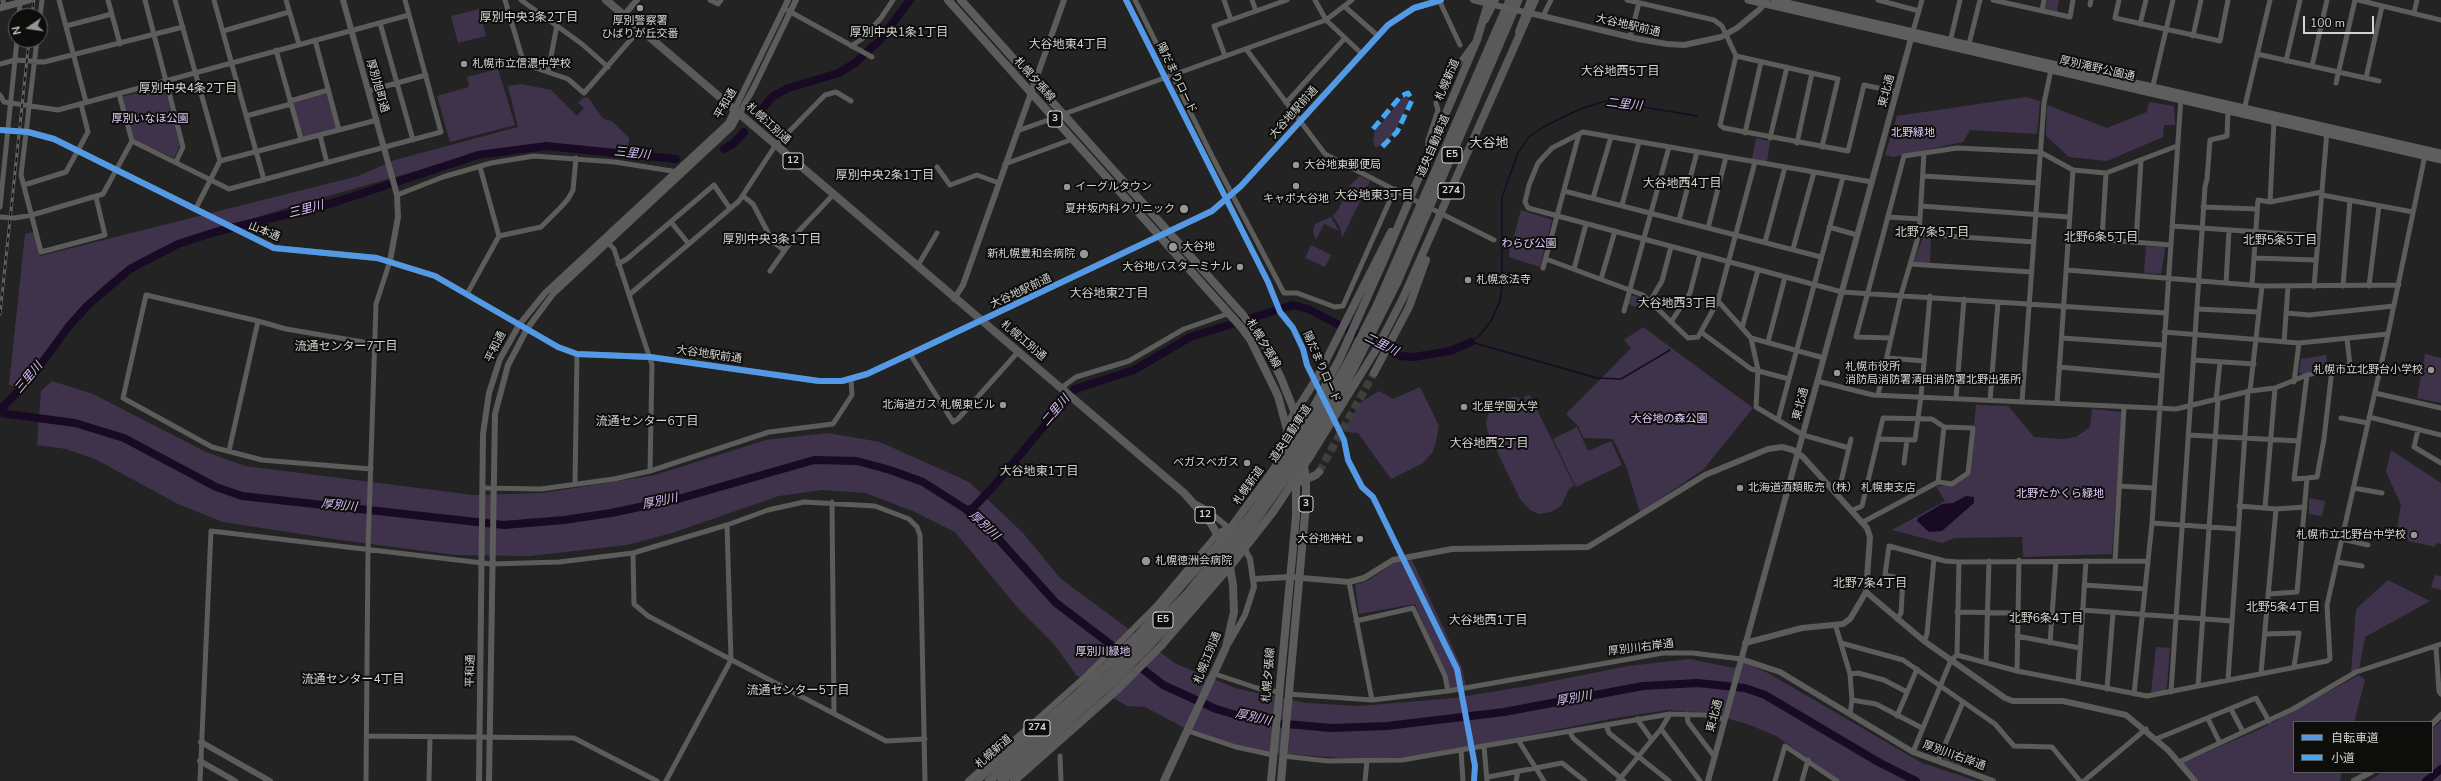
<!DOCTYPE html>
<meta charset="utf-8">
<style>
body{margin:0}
#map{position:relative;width:2441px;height:781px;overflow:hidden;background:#232323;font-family:"Nunito Sans","Noto Sans JP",sans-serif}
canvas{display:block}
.legend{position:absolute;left:2293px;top:721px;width:140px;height:52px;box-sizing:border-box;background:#0d0d0c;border:1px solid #5d5d5b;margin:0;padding:5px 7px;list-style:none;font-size:12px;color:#d4d4d2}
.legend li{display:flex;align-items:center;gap:8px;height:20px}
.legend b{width:20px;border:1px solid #5d5d5b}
.north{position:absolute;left:8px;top:8px;width:40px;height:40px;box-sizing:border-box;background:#0d0d0c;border:1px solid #5d5d5b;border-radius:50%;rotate:257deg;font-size:11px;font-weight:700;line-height:16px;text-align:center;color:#d4d4d2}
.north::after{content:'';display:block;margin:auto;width:14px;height:18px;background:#969695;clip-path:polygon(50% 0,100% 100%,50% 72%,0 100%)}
.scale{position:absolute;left:2303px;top:16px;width:71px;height:18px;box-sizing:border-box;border:2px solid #d4d4d2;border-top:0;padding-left:5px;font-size:12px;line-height:14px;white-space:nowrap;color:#d4d4d2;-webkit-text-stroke:3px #0d0d0c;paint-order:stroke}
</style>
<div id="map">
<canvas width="2441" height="781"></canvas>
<ul class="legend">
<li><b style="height:5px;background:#5399e6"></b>自転車道</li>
<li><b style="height:5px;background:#3fa9f5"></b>小道</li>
</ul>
<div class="north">N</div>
<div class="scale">100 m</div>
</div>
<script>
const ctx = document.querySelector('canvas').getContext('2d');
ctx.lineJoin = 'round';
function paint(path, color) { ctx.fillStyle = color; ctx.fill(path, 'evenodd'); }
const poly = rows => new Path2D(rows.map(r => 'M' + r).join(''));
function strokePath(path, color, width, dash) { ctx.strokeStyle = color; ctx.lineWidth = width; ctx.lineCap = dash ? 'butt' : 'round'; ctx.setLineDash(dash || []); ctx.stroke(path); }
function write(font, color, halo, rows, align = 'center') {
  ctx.font = font + ' "Nunito Sans","Noto Sans JP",sans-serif'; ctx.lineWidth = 4; ctx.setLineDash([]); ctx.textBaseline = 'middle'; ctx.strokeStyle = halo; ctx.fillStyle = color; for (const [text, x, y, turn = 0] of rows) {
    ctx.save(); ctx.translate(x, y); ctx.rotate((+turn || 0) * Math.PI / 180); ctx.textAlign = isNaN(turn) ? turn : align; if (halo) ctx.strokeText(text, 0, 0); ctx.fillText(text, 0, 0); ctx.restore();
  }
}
paint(poly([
 [2047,0,2059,0,2057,13,2045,9],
 [479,9,486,36,458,43,451,16],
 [498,69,515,125,450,142,437,96,469,87,467,77],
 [521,84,551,90,577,116,584,108,578,103,583,98,588,97,603,119,612,121,629,138,628,152,524,146,489,150,283,209,159,249,129,265,103,286,80,309,18,387,9,385,25,234,34,232,40,256,358,176,395,160,518,127,508,86],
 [164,86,180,145,174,158,134,140,121,97],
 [327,93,338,129,302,138,291,102],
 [1403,97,1406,97,1409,100,1395,132,1381,146,1375,147,1373,140,1375,131],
 [2026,97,2040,101,2037,134,1970,130,1963,142,1893,157,1885,155,1897,116],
 [2149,102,2174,106,2175,125,2164,125,2163,137,2107,161,2069,157,2046,136,2047,105,2107,128,2147,112],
 [1756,138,1770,141,1767,162,1752,159],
 [1360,176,1370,181,1342,238,1340,227,1333,216,1338,210,1350,185],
 [1521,210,1552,220,1540,267,1509,257,1510,240,1513,240],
 [1331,217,1339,231,1324,224,1316,240,1313,232,1315,224],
 [1923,237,1931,238,1930,263,1915,262,1914,260],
 [1311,245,1331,255,1325,267,1305,258],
 [2146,246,2163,247,2165,249,2161,274,2144,273],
 [1630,295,1644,299,1637,308,1628,304],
 [1643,327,1753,408,1703,470,1640,512,1626,466,1613,439,1584,438,1578,426,1566,414,1631,348,1624,340],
 [2425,354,2441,358,2441,403,2417,398],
 [2326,355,2328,367,2326,369,2301,374,2299,372,2301,359],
 [52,381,93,394,206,452,245,466,473,495,543,493,655,475,766,440,828,433,880,442,969,482,1023,533,1061,579,1176,664,1238,689,1306,703,1360,706,1454,698,1528,686,1628,666,1690,659,1733,668,1744,662,1768,673,1922,763,1977,781,1840,781,1776,736,1750,725,1709,713,1668,710,1615,718,1454,750,1401,757,1354,759,1261,752,1192,732,1145,707,1127,706,1076,675,1054,644,1018,608,955,532,913,511,865,493,822,490,779,496,672,533,627,545,530,556,455,555,340,540,223,522,178,504,95,459,66,449,37,445,41,391],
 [1420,387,1439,426,1435,445,1432,453,1423,463,1391,479,1358,433,1347,432,1346,426,1361,402,1379,391,1393,399],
 [1530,395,1574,485,1569,489,1561,506,1551,512,1539,514,1530,510,1520,499,1488,433,1486,422,1490,408,1498,401,1516,397,1526,401,1524,397],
 [1976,405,2008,406,2034,437,2063,439,2076,437,2090,427,2092,409,2122,412,2112,554,2023,557,2022,537,1955,538,1942,543,1892,530,1945,501,1936,486,1952,486,1969,474],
 [1577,427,1588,451,1611,441,1622,465,1576,487,1553,439],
 [2391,450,2441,483,2441,544,2436,543,2435,547,2395,538,2401,505,2386,472],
 [2309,498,2325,501,2322,516,2309,514],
 [1412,560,1462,668,1466,686,1451,689,1415,604,1359,614,1355,585,1369,580,1394,563],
 [2435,575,2441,576,2441,590,2431,587],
 [2388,580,2430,601,2365,637,2359,670,2351,672,2356,609],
 [2156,647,2170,648,2167,687,2166,690,2151,693],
 [2359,675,2365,680,2354,722,2294,722,2294,772,2342,772,2340,781,2199,781,2182,763,2258,730],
 [2441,721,2441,781,2369,781,2383,772,2432,772,2432,729],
 [1948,745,1967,752,1960,769,1942,762]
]), '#3f334c');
paint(poly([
 [1966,496,1974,497,1974,503,1942,531,1929,532,1917,521,1918,518,1942,504,1953,503]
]), '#180a24');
strokePath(poly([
 [1471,342,1479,336,1491,321,1500,301,1502,286,1502,197,1518,153,1529,137,1545,126,1580,109,1606,101,1697,116],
 [1471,342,1597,378,1621,379,1670,350]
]), '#180a24', 1.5);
strokePath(poly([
 [759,113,772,97,788,88,839,73,855,63,880,40,910,0],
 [724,149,734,143,744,132],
 [2,412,4,406,30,379,69,326,88,305,130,269,178,244,215,232,333,203,478,155,546,146,676,159],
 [0,413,75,423,124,438,216,487,242,496,504,525,564,520,611,513,678,499,814,460,857,461,890,470,923,482,967,510,984,523,1056,603,1126,656],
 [967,510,972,509,993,487,1075,389,1134,370,1190,337,1293,305,1308,309,1400,356,1414,357,1450,351,1471,342],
 [1135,663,1163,685,1216,709,1240,716,1275,723,1331,728,1387,726,1504,712,1643,686,1698,683,1745,688,1765,695,1880,763,1916,781],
 [2426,781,2441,769]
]), '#180a24', 8);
strokePath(poly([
 [1319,472,1374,373]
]), '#3e3e3d', 8, [8, 4]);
strokePath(poly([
 [3,0,4,6],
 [59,0,86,102],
 [108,0,120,44],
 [145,0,183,147,176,162],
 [175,0,220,161,195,210],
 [214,0,264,180],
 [286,0,299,44],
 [505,0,524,64,568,79,584,93,640,29],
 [521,0,582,44,608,67],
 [710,0,718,4,721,0],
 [1135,0,1214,160,1284,293,1297,293,1335,307,1343,306,1395,189],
 [1224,0,1231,20],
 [1252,0,1256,11],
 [1315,0,1326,20,1361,53],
 [1439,0,1460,45],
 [1627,0,1714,20,1722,26,1736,56,1720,125,1724,128,1848,151,1864,85,1897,92],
 [1878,0,1919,11],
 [1993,0,2070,17,2073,0],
 [2119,0,2115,18,2220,41,2228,0],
 [2358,0,2441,20],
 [2090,5,2091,0],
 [1344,6,1377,35],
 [787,10,872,57],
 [2042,11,2044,0],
 [2414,13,2417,0],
 [19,16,20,1],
 [40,16,42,0],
 [1543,16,1551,0],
 [380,23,413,140],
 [2140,24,2146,0],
 [66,26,112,14],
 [223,31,289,12],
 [1913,31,1922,0],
 [2193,36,2201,0],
 [1630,37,1639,3],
 [37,40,21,175,41,252,105,235,96,197],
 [315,40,339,130],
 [1950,42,1960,0],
 [1969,44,1980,0],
 [851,46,862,39,881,18,893,0],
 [1246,49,1325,154,1418,202],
 [276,50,301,139],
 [2257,54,2379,81],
 [1225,56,1214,26,1287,0],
 [1736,56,1838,79,1822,147],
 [2286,61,2300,0],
 [0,64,15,60,44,62,183,27],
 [2312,66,2327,0],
 [548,72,557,25],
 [1448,75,1452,73,1473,44],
 [2366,78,2382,6],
 [2336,83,2355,0],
 [2152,90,2173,0],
 [368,91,426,75],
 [0,95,4,102,58,110,409,15],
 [290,101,328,90],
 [1286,103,1345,38],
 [2244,110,2270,0],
 [1064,114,1326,20,1352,0],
 [246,116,291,104],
 [1017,131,1054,118],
 [1745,133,1761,62],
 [320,135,327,163],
 [1770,138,1787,67],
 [132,141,229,189,441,132,405,0],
 [1797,143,1812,73],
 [1428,151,1428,140,1438,110,1436,103],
 [220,161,377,120],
 [1005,164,1073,139],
 [937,167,950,185,977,175,999,183],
 [1923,176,2038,183],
 [1872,182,1583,132,1552,148,1538,163,1529,185,1525,202,1528,208,1842,292,2166,313],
 [24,185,66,172,88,132,81,104],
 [1564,191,1821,257],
 [397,195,443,177,491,163,534,156,615,162,678,172],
 [2322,195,2413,212],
 [743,196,753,204,773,242,784,250],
 [1593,198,1611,137],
 [2270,202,2274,121],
 [1622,205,1639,142],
 [1921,206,2069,217],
 [0,207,17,40],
 [2203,207,2257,209],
 [1434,210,1494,240],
 [0,217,15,218,32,215,103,194,132,141,119,94],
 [1888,217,1920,219],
 [1679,220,1697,152],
 [671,222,688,243],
 [2172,226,2318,236],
 [1829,227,1857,235],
 [1708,228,1726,157],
 [1919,234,2034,242],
 [499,236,541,227,561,207,568,199,573,190,576,158],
 [2068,237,2171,245],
 [605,240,614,249,652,365,650,471],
 [2102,240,2106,173],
 [1765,242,1785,167],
 [2136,242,2141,160],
 [1793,249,1814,172],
 [2254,258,2316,260],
 [1546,259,1643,295,1688,338,1698,337,1718,301,1755,162],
 [618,264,627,259,714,185,729,207],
 [1910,264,2032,272],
 [917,267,937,233],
 [1543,268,1579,134],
 [1574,269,1586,224],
 [2067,270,2262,286,2399,285],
 [770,271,797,233,833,195],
 [1601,279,1615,231],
 [2226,283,2229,231],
 [2252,285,2258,200,2270,202,2322,192],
 [2343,286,2350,200],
 [2369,286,2379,206],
 [2314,287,2327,131],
 [467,294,499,236,480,167],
 [629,295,739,201,775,146,825,95,836,92,851,101],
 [1650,301,1662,281,1671,247],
 [1718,301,1751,338,1758,370,1756,407,1803,435,1849,448],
 [2197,309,2259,312],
 [1624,311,1669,147],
 [2286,313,2309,315,2394,306],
 [1671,322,1690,293,1700,254],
 [1742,328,1758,270],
 [1701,332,1751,369,1789,379],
 [2164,332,2299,343,2388,334],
 [1751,338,1824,358],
 [1891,338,1856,337,1904,156,1957,148,2040,152,2073,170,2106,173,2177,146],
 [2062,338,2163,345],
 [1768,342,1785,277],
 [2284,342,2288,287],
 [910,354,953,422,958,419,1018,352],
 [1887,358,1924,361],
 [2193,360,2254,364],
 [2059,367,2161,376],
 [1817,381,1873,395,2176,409,2250,391,2275,388,2307,375,2350,365,2347,339],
 [2294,382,2299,343],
 [1061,388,1076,377,1129,361,1184,329,1230,313],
 [2250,391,2262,286],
 [2375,393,2441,408],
 [1878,395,1901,295,1919,234,1924,153],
 [1956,398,1964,299],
 [1990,400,1998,302],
 [2216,400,2220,362],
 [2022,402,2044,103,2051,70],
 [2057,403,2073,170],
 [2369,417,2441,435],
 [2341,418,2368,423],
 [1778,420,1843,177],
 [2418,430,2414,447,2441,463],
 [2188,435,2299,441],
 [1878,439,1915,440,1921,396,1930,296],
 [229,451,258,321],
 [1904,463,1907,440],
 [371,469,262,460,212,447,123,398,146,295,258,321,286,329,375,344],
 [2307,478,2294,479,2307,375],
 [1938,482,1944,427],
 [575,484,577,354],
 [2119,486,2153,488],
 [483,488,541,489,614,479,650,471,769,432,833,424,852,395,851,379],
 [2353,488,2382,493],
 [1834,490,1840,486,1851,439],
 [832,502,834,713],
 [2239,506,2276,509,2305,507],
 [2265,508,2275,388],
 [1853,510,1862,506,1883,418,1932,419,1944,427,1973,428,1968,473,1952,484,1938,482,1863,522],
 [2152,523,2238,529],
 [2342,539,2368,545],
 [633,553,634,604,648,616,886,741,925,739],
 [2115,561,2124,407],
 [2337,562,2362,566],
 [1349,582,1372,700],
 [2084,585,2145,589],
 [2268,594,2297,592,2307,478,2317,477,2324,439,2332,369],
 [2082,610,2232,621],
 [1957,612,2017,613],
 [1897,619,1901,613,1903,579,1885,575,1889,546,1945,561,1959,562,2148,561],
 [1356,621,1413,608,1445,676,1448,691],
 [1836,627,1850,674,1852,700,1850,714],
 [2265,634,2299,633,2294,667],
 [2017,636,2080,648],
 [1924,641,1927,634,1934,558],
 [1841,643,1903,660,1995,724,2014,746,2052,747,2080,781],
 [2050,643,2056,561],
 [2436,647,2439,691,2441,694],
 [1957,655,1959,562],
 [1986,663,1989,561],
 [2017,671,2019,560],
 [2261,673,2276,509],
 [1215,674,1257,688,1279,692],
 [1850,674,1858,673,1884,680,1907,692],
 [2228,680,2248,391],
 [2078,683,2086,561],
 [2198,686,2218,399],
 [2107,689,2113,613],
 [2171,692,2205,187,2207,179,2210,140,2227,136,2228,111],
 [1288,694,1372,700,1448,691,1663,653,1693,653,1741,659],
 [2134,694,2152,523,2181,97],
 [1852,700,1876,704,1922,728],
 [2231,709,2243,732],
 [1687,714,1688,722,1714,756],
 [1897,716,1917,669],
 [1637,719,1652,740],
 [2208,719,2220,743],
 [1606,725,1609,733,1669,781],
 [1661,729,1700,781],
 [1188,731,1236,747,1273,755],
 [1570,732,1573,738,1624,781],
 [367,736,574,738,657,781],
 [2156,739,2256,698,2269,721],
 [1518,740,1544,781],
 [1484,746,1487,781],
 [1461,750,1463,781],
 [1913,752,1951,660,1957,655,2017,671,2147,696,2327,661,2330,659,2327,605,2388,334,2425,155],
 [1060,756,1061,781],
 [1283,756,1328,761,1402,760,1670,714,1705,715,1724,719],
 [1938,761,1963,702],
 [2179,762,2293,709,2356,672,2441,644],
 [1488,777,1562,763,1585,781],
 [200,781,211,531,491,564,559,562,633,553,727,525,768,510,804,502,875,506,909,519,917,527,920,535,925,781],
 [366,781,368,548,376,304,390,261],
 [429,781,430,737],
 [666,781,731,660,727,525],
 [1365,781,1367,761],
 [1516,781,1518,771],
 [1618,781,1661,729,1670,714],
 [1775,781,1785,746,1837,781],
 [1802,781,1808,760],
 [2084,781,2146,729]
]), '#5c5c5b', 5);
strokePath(poly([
 [343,0,397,195,398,217,390,261],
 [1473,0,1481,2],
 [624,15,637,0],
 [1538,15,1638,39,1667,44,1684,45,1721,37,1737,28,1760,9,1767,0],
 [1486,20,1496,0],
 [1518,32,1530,0],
 [0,130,28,132,54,139,274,248,377,258,435,276,558,347,577,354,650,357,819,381,842,381,867,374,910,354,1212,211,1241,186,1388,25,1414,8,1441,0],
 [954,299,963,285,1064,0],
 [1196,504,1207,510,1230,529],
 [1254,579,1290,577,1349,582,1364,578,1393,560,1452,549,1588,547,1705,475,1768,449,1782,447,1793,450,1803,457,1867,528,1870,537,1866,592,1850,619,1843,624,1802,628,1745,643],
 [1866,592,1924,641,2005,698,2013,701,2063,701,2126,715,2168,750,2195,781],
 [1229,643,1245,615,1254,587,1250,559,1243,546],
 [1741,659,1780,672,1913,752,1993,781],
 [2432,724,2441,715],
 [201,742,270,781],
 [200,761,235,781],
 [479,781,483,434,489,393,500,359,519,325,545,293,728,123,788,0],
 [489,781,495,414,508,365,527,329,553,294,732,127,754,87,796,0],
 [968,781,1086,676,1158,604,1218,533,1226,529,1232,530],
 [1708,781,1912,35],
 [2354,781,2371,772]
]), '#5c5c5b', 6);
strokePath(poly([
 [1748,0,2441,160],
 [1774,0,2441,153],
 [0,8,29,0]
]), '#5e5e5e', 7);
strokePath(poly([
 [948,0,1241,327,1250,339,1278,396,1292,448],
 [961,0,1243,315,1265,346,1281,378,1295,413,1299,437],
 [1271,781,1296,516,1296,477],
 [1281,781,1306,504,1306,478,1303,461]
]), '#5c5c5c', 8);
strokePath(poly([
 [606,0,1184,493,1210,522,1224,546],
 [1374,373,1409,307,1426,260],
 [1305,423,1340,358,1383,262,1477,40,1489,0],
 [1287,425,1317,378,1391,232],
 [1311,455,1377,348,1403,298,1535,0],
 [1297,483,1316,475,1319,472],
 [976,781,1076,695,1140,633],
 [1014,781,1118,689,1161,646],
 [1164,781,1226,647,1234,612,1233,585,1229,561]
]), '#5a5a5a', 8);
strokePath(poly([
 [1307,433,1349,361,1377,306,1510,0],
 [1309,445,1341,393,1397,282,1518,0]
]), '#595959', 9);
const rail = poly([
 [32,16,34,0],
 [0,314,29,40]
]);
strokePath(rail, '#60605f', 3);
strokePath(rail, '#0d0d0c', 1.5, [4.5]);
strokePath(poly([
 [1481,2,1538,15]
]), '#5c5c5b', 6);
strokePath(poly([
 [1140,633,1221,541,1271,473,1305,423],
 [1161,646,1233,563,1273,512,1311,455]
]), '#5a5a5a', 8);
strokePath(poly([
 [989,781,1108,676,1189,592,1251,515,1307,433],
 [1002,781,1115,680,1194,599,1241,541,1309,445]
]), '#595959', 9);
strokePath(poly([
 [1373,129,1401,96,1408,93,1412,100,1397,132,1382,147]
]), '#3fa9f5', 5, [10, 5]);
strokePath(poly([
 [1126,0,1268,282,1280,312,1293,328,1303,349,1307,365,1344,440,1348,460,1362,487,1373,497,1457,669,1475,766,1474,781],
 [0,130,28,132,54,139,274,248,377,258,435,276,558,347,577,354,650,357,819,381,842,381,867,374,910,354,1212,211,1241,186,1388,25,1414,8,1441,0]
]), '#5399e6', 6);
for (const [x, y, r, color] of [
 [640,8,4,"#969695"],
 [464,64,4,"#969695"],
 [1296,165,4,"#969695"],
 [1296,186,4,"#969695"],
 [1067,187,4,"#969695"],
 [1184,209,5,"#969695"],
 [1173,247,5,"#969695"],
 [1084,254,5,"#969695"],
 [1240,267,4,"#969695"],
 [1468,280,4,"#969695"],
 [2431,370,4,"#969695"],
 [1837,373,4,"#969695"],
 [1003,405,4,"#969695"],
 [1464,407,4,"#969695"],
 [1247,463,4,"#969695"],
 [1740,488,4,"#969695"],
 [2414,535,4,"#969695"],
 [1360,539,4,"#969695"],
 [1146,561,5,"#969695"]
]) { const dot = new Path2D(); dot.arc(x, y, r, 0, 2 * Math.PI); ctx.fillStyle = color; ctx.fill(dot); strokePath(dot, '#0d0d0c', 1.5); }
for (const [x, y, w] of [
 [1055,119,14],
 [1452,155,20],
 [793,161,20],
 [1451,191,26],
 [1306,504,14],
 [1205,515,20],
 [1163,620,20],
 [1037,728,26]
]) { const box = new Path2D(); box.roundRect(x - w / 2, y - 8, w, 16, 3); ctx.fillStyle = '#0d0d0c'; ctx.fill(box); strokePath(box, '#d4d4d2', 1); }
write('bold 10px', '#d4d4d2', null, [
 ["3",1055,119],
 ["E5",1452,155],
 ["12",793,161],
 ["274",1451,191],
 ["3",1306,504],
 ["12",1205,515],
 ["E5",1163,620],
 ["274",1037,728]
]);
write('11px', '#d4d4d2', '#0d0d0c', [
 ["厚別警察署",640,21,"center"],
 ["ひばりが丘交番",640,34,"center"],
 ["札幌市立信濃中学校",472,64],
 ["大谷地東郵便局",1304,165],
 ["イーグルタウン",1075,187],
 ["キャポ大谷地",1296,199,"center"],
 ["夏井坂内科クリニック",1175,209,"right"],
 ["大谷地",1182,247],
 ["新札幌豊和会病院",1075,254,"right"],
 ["大谷地バスターミナル",1232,267,"right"],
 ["札幌念法寺",1476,280],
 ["札幌市役所",1845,367],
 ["消防局消防署清田消防署北野出張所",1845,380],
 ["札幌市立北野台小学校",2423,370,"right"],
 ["北海道ガス 札幌東ビル",995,405,"right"],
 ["北星学園大学",1472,407],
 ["ベガスベガス",1239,463,"right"],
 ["北海道酒類販売（株） 札幌東支店",1748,488],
 ["札幌市立北野台中学校",2406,535,"right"],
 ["大谷地神社",1352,539,"right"],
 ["札幌徳洲会病院",1155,561]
], 'left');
write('11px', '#d4d4d2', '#0d0d0c', [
 ["大谷地駅前通",1628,26,13],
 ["厚別滝野公園通",2097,69,13],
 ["陽だまりロード",1176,78,64],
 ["札幌夕張線",1034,80,48],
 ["札幌新道",1448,80,-67],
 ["厚別旭町通",377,86,74],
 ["東北通",1887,91,-75],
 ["平和通",726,104,-60],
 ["大谷地駅前通",1294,113,-48],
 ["札幌江別通",768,124,42],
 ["道央自動車道",1434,146,-67],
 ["山本通",264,232,22],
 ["大谷地駅前通",1021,292,-25],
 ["札幌江別通",1023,341,40],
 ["札幌夕張線",1263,344,59],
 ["平和通",496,347,-64],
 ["大谷地駅前通",709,355,8],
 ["陽だまりロード",1321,367,66],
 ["東北通",1801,404,-75],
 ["道央自動車道",1291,434,-57],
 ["札幌新道",1249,486,-55],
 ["厚別川右岸通",1641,648,-7],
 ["札幌江別通",1208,658,-68],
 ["平和通",471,671,-89],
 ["札幌夕張線",1269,675,-85],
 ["東北通",1715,716,-75],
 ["札幌新道",994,752,-41],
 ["厚別川右岸通",1954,756,20]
]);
write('11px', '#e1cbfc', '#0d0d0c', [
 ["厚別いなほ公園",150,119],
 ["北野緑地",1913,133],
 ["わらび公園",1529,244],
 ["大谷地の森公園",1669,419],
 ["北野たかくら緑地",2060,494],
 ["厚別川緑地",1103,652]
]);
write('12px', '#d5d5d2', '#0d0d0c', [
 ["厚別中央3条2丁目",529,18],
 ["厚別中央1条1丁目",899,33],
 ["大谷地東4丁目",1068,45],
 ["大谷地西5丁目",1620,72],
 ["厚別中央4条2丁目",188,89],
 ["厚別中央2条1丁目",885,176],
 ["大谷地西4丁目",1682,184],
 ["大谷地東3丁目",1374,196],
 ["北野7条5丁目",1932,233],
 ["北野6条5丁目",2101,238],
 ["厚別中央3条1丁目",772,240],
 ["北野5条5丁目",2280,241],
 ["大谷地東2丁目",1109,294],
 ["大谷地西3丁目",1677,304],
 ["流通センター7丁目",346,347],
 ["流通センター6丁目",647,422],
 ["大谷地西2丁目",1489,444],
 ["大谷地東1丁目",1039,472],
 ["北野7条4丁目",1870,584],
 ["北野5条4丁目",2283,608],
 ["北野6条4丁目",2046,619],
 ["大谷地西1丁目",1488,621],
 ["流通センター4丁目",353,680],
 ["流通センター5丁目",798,691]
]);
write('italic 12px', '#d8bcf9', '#0d0d0c', [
 ["二里川",1624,105,6],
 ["三里川",632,154,6],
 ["三里川",306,210,-14],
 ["二里川",1381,345,26],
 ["三里川",29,378,-50],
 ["二里川",1056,411,-50],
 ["厚別川",660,502,-12],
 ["厚別川",339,506,6],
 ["厚別川",984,526,43],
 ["厚別川",1574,699,-10],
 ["厚別川",1253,718,13]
]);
write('13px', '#d5d5d2', '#0d0d0c', [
 ["大谷地",1489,144]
]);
</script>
